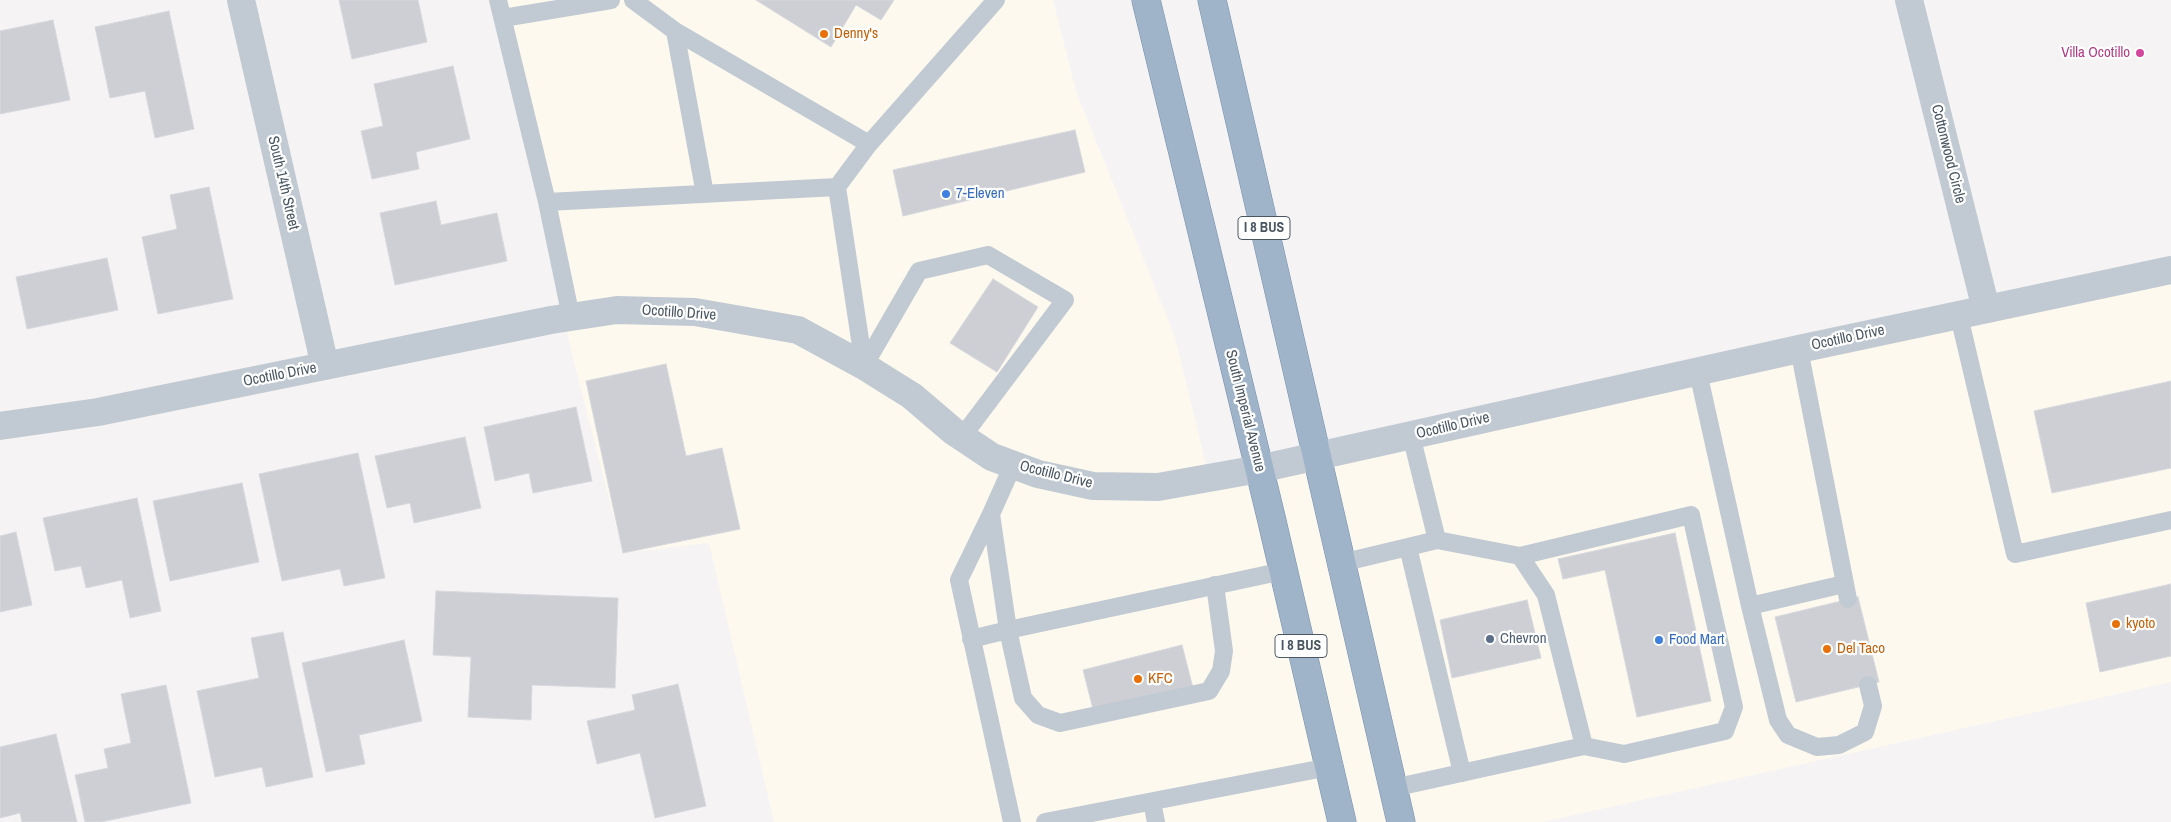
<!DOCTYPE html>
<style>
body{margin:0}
canvas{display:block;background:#f5f3f3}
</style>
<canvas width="2171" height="822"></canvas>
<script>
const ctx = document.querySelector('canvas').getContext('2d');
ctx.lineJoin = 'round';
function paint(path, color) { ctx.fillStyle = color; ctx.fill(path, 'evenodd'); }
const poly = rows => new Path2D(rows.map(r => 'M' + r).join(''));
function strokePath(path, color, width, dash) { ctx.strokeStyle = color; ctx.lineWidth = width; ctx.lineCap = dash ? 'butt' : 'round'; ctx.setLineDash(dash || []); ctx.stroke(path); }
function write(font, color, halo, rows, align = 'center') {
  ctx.font = font + ' "Archivo Narrow",sans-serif'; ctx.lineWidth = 4.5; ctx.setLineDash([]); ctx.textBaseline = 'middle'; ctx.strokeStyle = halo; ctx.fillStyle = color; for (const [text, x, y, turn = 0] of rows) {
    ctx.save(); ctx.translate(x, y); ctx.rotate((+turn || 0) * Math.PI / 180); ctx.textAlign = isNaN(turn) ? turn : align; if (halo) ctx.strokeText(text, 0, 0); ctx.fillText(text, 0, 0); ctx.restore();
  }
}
paint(poly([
 [492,0,1053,0,1076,91,1175,337,1209,477,2171,271,2171,682,1543,822,774,822,709,543,623,553,573,358]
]), '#fdf9ef');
const building = poly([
 [339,0,418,0,427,42,352,59,339,0],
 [756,0,894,0,881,20,856,5,831,47,756,0],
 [169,11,194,129,155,138,145,91,110,98,95,27,169,11],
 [53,20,70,100,0,114,0,31,53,20],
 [453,66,470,139,416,152,419,169,372,179,361,131,383,126,374,84,453,66],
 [1075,130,1085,172,903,216,893,170,1075,130],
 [209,187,233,299,158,314,142,237,177,229,170,195,209,187],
 [436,201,441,225,497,213,507,261,395,285,380,213,436,201],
 [107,258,118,310,27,329,16,277,107,258],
 [993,279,1038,307,997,372,950,343,993,279],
 [666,364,686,456,722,448,740,529,623,553,586,381,666,364],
 [2171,381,2171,468,2052,493,2034,411,2171,381],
 [576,407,592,481,533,493,529,473,495,481,484,427,576,407],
 [465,437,481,508,414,523,410,503,387,508,375,456,465,437],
 [358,453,385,578,344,586,340,569,282,581,259,474,358,453],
 [242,483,259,562,170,581,153,501,242,483],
 [137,498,161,611,130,618,122,580,86,588,81,566,55,571,43,518,137,498],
 [16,532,32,605,0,612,0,536,16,532],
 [1675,533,1711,701,1637,717,1605,570,1563,579,1558,559,1675,533],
 [2171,584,2171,656,2100,672,2086,603,2171,584],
 [436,591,618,598,615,688,532,685,531,720,468,717,471,657,433,655,436,591],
 [1858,597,1879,682,1796,702,1775,617,1858,597],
 [1527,600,1541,658,1452,678,1440,620,1527,600],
 [283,632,313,777,266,787,262,767,215,777,197,691,259,678,251,638,283,632],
 [404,640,422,721,359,735,365,764,326,772,302,663,404,640],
 [1182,645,1193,688,1094,713,1083,670,1182,645],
 [678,684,706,806,655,818,640,753,597,764,587,721,635,710,632,695,678,684],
 [166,685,191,803,101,822,85,822,75,775,108,768,104,749,131,743,121,694,166,685],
 [56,734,77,822,22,822,20,813,0,818,0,747,56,734]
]);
paint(building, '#cdcfd5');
strokePath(building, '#d7d9de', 1);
const trunk = poly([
 [1146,0,1271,517,1342,822],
 [1212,0,1401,822]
]);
strokePath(trunk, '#7690ad', 29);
strokePath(poly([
 [498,0,547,202],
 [633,0,675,31],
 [503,18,611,0],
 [837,187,869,144,996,0],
 [705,194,675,31,869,144],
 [1959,316,2015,554,2171,520],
 [571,317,547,202,837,187,864,366],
 [1799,349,1848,599],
 [864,366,919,271,988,255,1065,300,962,437],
 [1698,372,1750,606,1844,584],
 [1013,465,991,514,1008,630,1283,571],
 [991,514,959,580,1012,822],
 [1408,547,1437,540],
 [1520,556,1691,515,1734,707,1725,731,1624,754,1584,746],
 [1341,563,1408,547,1462,773],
 [1750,606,1778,720,1788,735,1817,747,1839,745,1865,732,1873,706,1868,685],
 [971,639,1008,630,1023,698,1038,715,1060,723,1209,691,1221,671,1224,651,1215,585],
 [1393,788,1584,746,1546,595,1520,556,1437,540,1411,435],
 [1152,802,1156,822],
 [1045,822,1329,767]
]), '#c1cad2', 18);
strokePath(poly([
 [241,0,325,366],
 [1909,0,1986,309],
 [0,426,98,412,551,320,617,310,695,312,798,330,864,366,912,396,953,431,992,457,1038,474,1093,486,1158,487,1259,469]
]), '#c1cad2', 28);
strokePath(poly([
 [1259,469,1799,349,2171,270]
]), '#c1cad2', 28);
strokePath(trunk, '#9fb4c9', 28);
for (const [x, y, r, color] of [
 [824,34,5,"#e8710a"],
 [2140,53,5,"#d1479c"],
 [946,194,5,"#3f7fe0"],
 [2116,624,5,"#e8710a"],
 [1490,639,5,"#5c6f8a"],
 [1659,640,5,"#3f7fe0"],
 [1827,649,5,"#e8710a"],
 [1138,679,5,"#e8710a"]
]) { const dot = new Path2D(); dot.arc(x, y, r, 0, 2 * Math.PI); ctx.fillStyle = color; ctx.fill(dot); strokePath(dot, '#fff', 2); }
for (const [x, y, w] of [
 [1264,228,52],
 [1301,646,52]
]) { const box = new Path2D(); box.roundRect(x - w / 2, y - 11.5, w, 23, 4); ctx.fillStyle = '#fff'; ctx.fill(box); strokePath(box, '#4a5661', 1); }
write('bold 14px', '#4a5661', null, [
 ["I 8 BUS",1264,228],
 ["I 8 BUS",1301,646]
]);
write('15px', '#c56008', '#fff', [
 ["Denny's",834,34],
 ["kyoto",2126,624],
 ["Del Taco",1837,649],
 ["KFC",1148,679]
], 'left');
write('15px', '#b23c85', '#fff', [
 ["Villa Ocotillo",2130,53]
], 'right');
write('15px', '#4a5661', '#fff', [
 ["Cottonwood Circle",1948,154,76],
 ["South 14th Street",283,183,77],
 ["Ocotillo Drive",679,313,4],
 ["Ocotillo Drive",1848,338,-12],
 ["Ocotillo Drive",280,375,-11],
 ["South Imperial Avenue",1245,411,76],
 ["Ocotillo Drive",1453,426,-13],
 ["Ocotillo Drive",1056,475,14]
]);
write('15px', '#366cbe', '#fff', [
 ["7-Eleven",956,194],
 ["Food Mart",1669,640]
], 'left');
write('15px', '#4e5e75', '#fff', [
 ["Chevron",1500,639]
], 'left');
</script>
